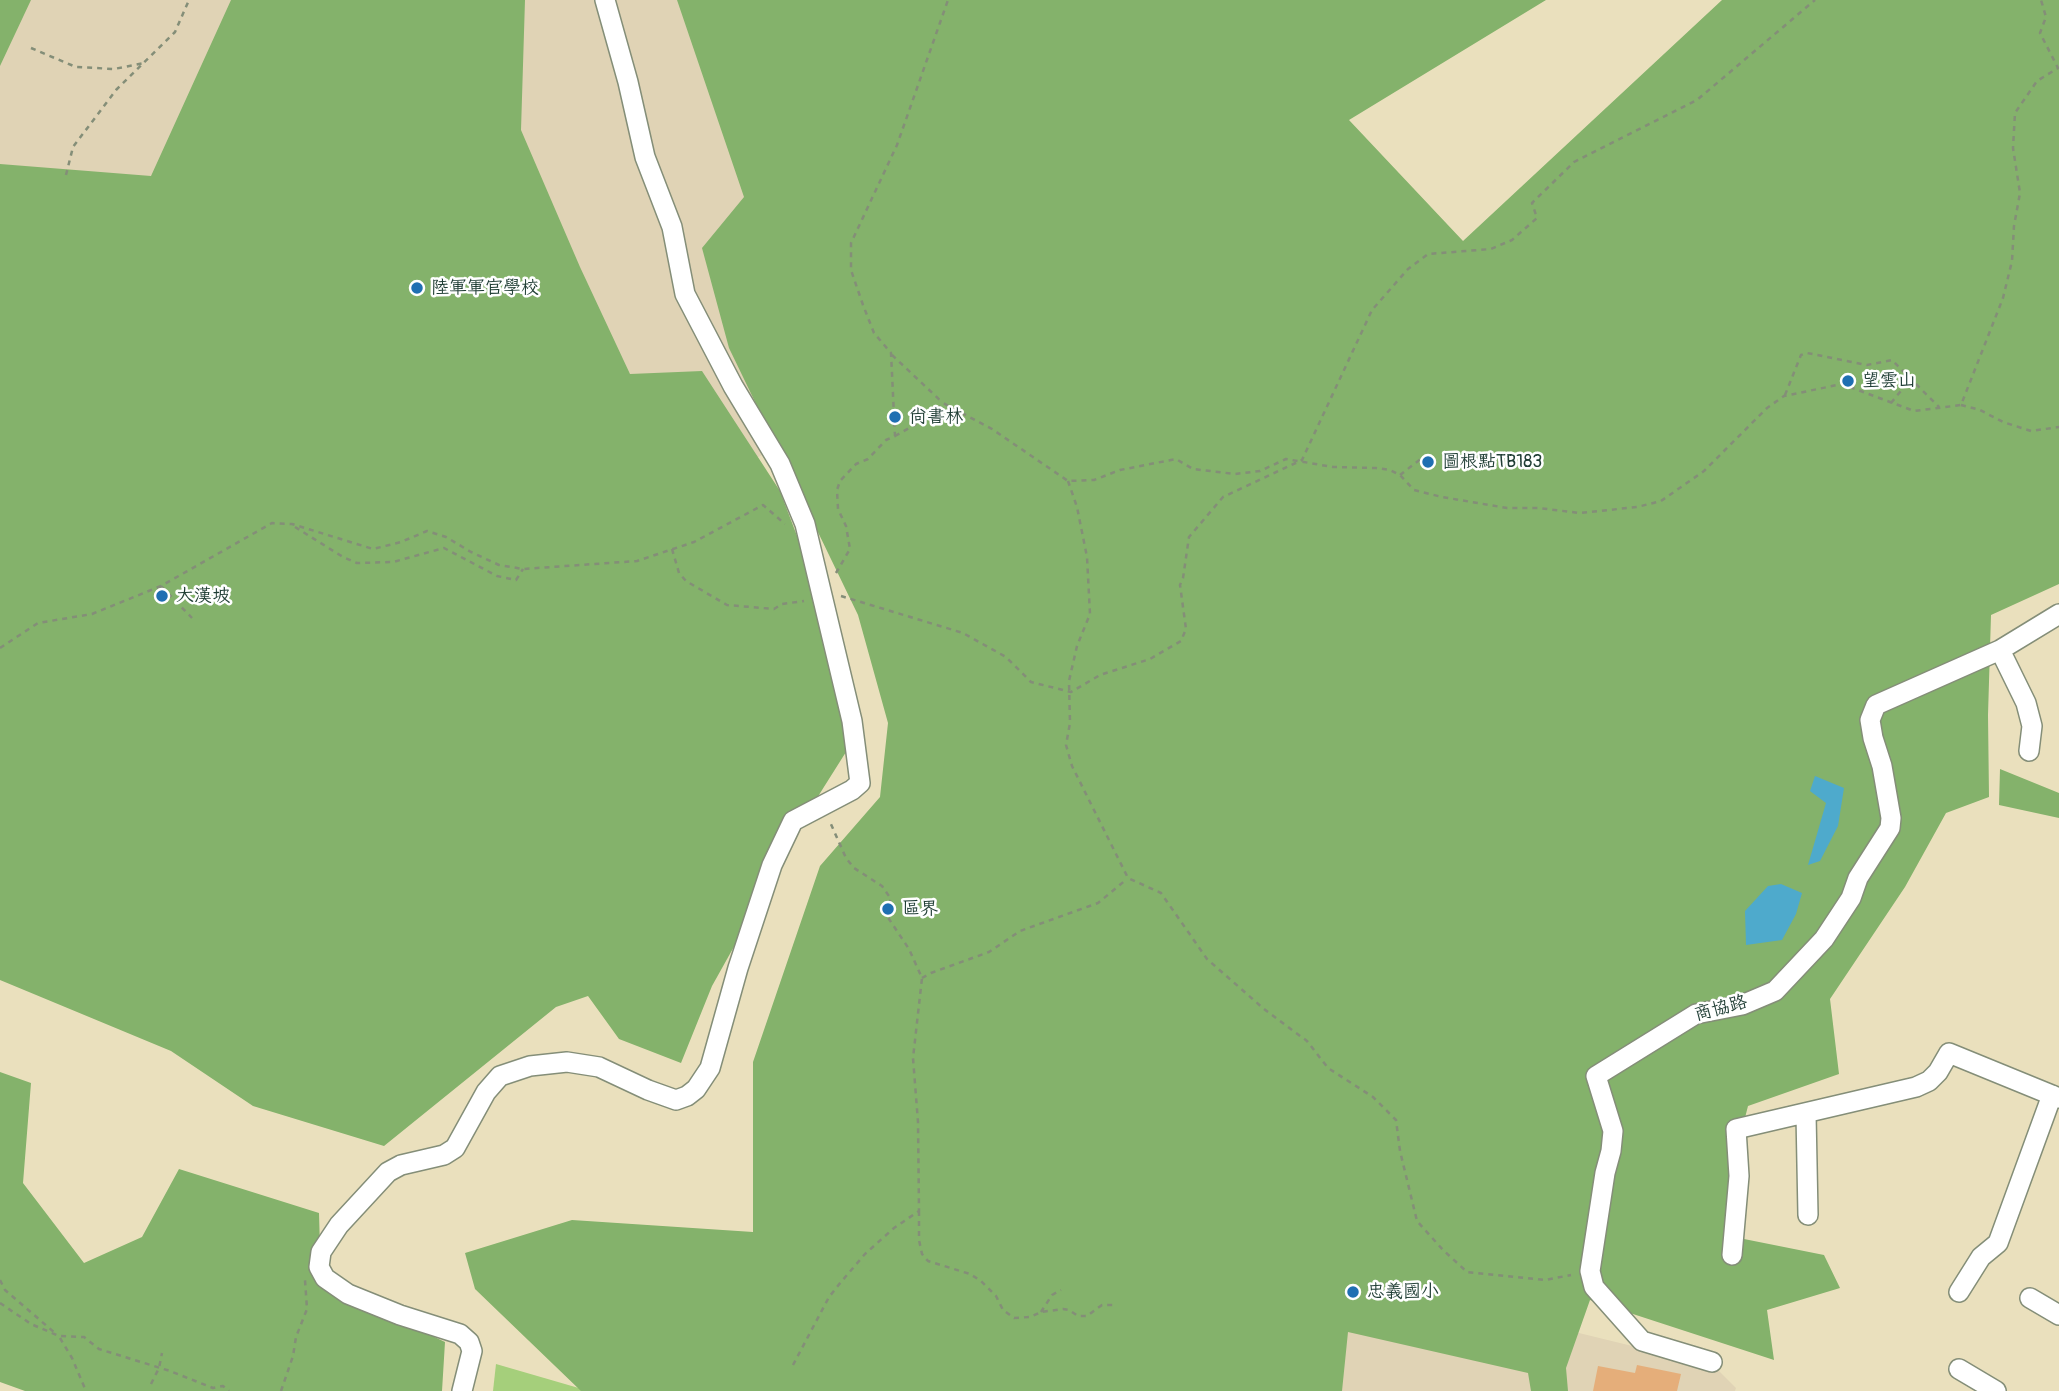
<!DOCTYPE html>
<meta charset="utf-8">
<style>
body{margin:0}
canvas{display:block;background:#eae0bd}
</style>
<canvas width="2059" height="1391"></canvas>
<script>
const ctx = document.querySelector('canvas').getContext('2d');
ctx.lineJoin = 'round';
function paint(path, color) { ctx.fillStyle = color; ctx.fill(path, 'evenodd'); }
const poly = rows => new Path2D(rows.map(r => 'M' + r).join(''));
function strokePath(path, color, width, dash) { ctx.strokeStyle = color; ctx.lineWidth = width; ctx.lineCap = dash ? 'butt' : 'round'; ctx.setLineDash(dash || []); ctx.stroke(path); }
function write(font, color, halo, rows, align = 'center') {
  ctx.font = font + ' Pangolin,"LXGW WenKai TC",sans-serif'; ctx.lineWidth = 5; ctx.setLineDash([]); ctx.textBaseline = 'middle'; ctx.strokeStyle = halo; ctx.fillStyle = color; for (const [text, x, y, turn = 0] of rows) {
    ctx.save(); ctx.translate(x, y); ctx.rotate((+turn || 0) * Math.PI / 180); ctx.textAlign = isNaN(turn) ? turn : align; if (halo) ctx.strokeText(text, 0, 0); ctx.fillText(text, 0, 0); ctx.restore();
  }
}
paint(poly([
 [0,0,743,0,835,415,669,506,0,582],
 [1305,1250,1579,1333,1714,1366,1736,1388,1735,1391,1210,1391]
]), '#e0d3b5');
paint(poly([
 [496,1364,589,1391,493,1391]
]), '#a5cf7b');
paint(poly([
 [0,0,31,0,0,66],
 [231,0,525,0,521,130,580,267,630,374,702,371,780,491,825,610,863,725,817,798,712,986,681,1063,619,1039,588,996,556,1007,384,1146,253,1106,171,1051,0,980,0,164,151,176],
 [677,0,1546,0,1349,120,1463,241,1722,0,2059,0,2059,584,1991,615,1988,715,1989,797,1946,813,1905,887,1830,999,1839,1074,1748,1106,1734,1161,1744,1239,1824,1255,1840,1288,1767,1310,1774,1360,1590,1300,1566,1368,1568,1391,1531,1391,1528,1373,1348,1332,1342,1391,581,1391,475,1289,465,1253,572,1220,753,1232,753,1062,820,866,880,797,888,723,858,615,729,348,702,248,744,197],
 [2000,769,2059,793,2059,818,1999,805],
 [0,1072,31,1083,23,1183,84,1263,142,1237,179,1169,319,1213,321,1283,445,1342,442,1391,25,1391,0,1382]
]), '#84b26b');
paint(poly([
 [1815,776,1844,788,1838,826,1820,861,1808,865,1826,803,1810,791],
 [1781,884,1802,893,1796,914,1782,940,1746,945,1745,911,1768,886]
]), '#4eaacc');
paint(poly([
 [1637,1365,1681,1374,1677,1391,1593,1391,1598,1366,1635,1373]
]), '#e5ae7a');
const minor = poly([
 [2000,650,2026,703,2032,726,2029,751],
 [1806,1114,1808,1215],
 [1732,1255,1739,1176,1736,1129,1916,1087,1929,1081,1938,1072,1949,1053,2059,1098],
 [1959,1292,1981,1257,1998,1243,2052,1095],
 [2030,1298,2059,1315],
 [1712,1362,1642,1341,1594,1287,1590,1271,1605,1173,1611,1151,1613,1131,1596,1076,1696,1014,1742,1005,1775,991,1824,939,1851,898,1858,878,1890,828,1891,818,1882,766,1873,738,1870,720,1876,705,2000,650,2059,614],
 [1959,1369,1996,1391],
 [462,1391,472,1351,469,1342,460,1334,400,1315,348,1294,325,1278,319,1267,321,1252,339,1225,388,1172,401,1165,444,1155,455,1148,486,1092,500,1076,530,1066,567,1062,599,1067,648,1090,676,1100,687,1096,696,1089,710,1068,738,968,772,865,793,821,852,790,860,783,852,721,805,524,780,464,733,386,685,294,672,227,645,157,628,82,605,0]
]);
strokePath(minor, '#848e78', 22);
strokePath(poly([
 [31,48,76,67,114,69,144,63],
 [66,175,73,147,116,90,175,32,189,0],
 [892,355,943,403],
 [1785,395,1801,355,1807,353,1867,365,1892,360,1939,407],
 [1891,403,1909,381],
 [1961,405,1980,410,2003,422,2031,431,2059,427],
 [895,436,934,414,943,403,992,429,1068,481,1094,480,1120,470,1176,459,1193,469,1235,474,1260,471,1286,459,1333,467,1376,468,1390,470,1400,475,1414,490,1442,497,1507,508,1538,508,1580,513,1637,507,1661,501,1704,471,1767,408,1784,396,1842,384,1914,411,1961,405,2003,298,2012,261,2014,226,2020,193,2013,148,2015,113,2037,81,2058,68,2040,33,2046,17,2041,0],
 [1400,475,1422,458],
 [1068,481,1077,507,1087,557,1090,614,1077,646,1069,681,1070,723,1066,745,1072,766,1128,878,1161,893,1207,959,1264,1009,1307,1041,1328,1068,1373,1097,1396,1120,1400,1151,1417,1221,1443,1250,1467,1272,1545,1280,1571,1275],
 [295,527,343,557,357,563,393,562,444,548,497,576,516,580,523,569],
 [672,549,679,573,686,581,727,605,774,609,782,604,804,601],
 [836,573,850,549,846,526,838,509,837,490,840,481,856,464,868,459,886,440,895,436,891,353,874,333,863,305,851,270,851,243,897,145,948,0],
 [161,586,192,618],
 [841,596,963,633,1006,657,1031,682,1071,692,1100,675,1150,659,1181,641,1186,629,1180,585,1183,578,1189,537,1223,497,1302,460,1372,310,1408,269,1428,254,1491,249,1512,240,1537,218,1532,203,1574,162,1697,100,1815,0],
 [0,648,38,623,92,614,161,586,272,523,292,524,373,549,401,542,427,531,446,537,471,552,499,565,523,569,637,561,694,542,763,505,785,524],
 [922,978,931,973,989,952,1020,931,1098,903,1127,879],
 [919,1211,919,1240,922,1254,928,1261,970,1274,981,1281,996,1296,1003,1310,1014,1318,1030,1317,1041,1312,1063,1309,1069,1310,1078,1316,1087,1316,1102,1305,1114,1305],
 [0,1280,5,1290,55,1333],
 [0,1303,31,1324,59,1336,84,1337,99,1349,170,1371,213,1388,223,1386,229,1391],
 [1041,1312,1052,1295,1061,1290],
 [60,1338,72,1358,86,1391],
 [793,1365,829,1297,841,1282,865,1254,894,1228,919,1211,918,1122,913,1058,922,978,909,949,885,913,891,899,882,886,854,868,846,858,830,822],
 [151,1384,159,1368,162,1353],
 [281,1391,293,1356,296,1337,307,1309,305,1280]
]), '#848e78', 2.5, [5, 5]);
strokePath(minor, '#fff', 19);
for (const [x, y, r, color] of [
 [417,288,7,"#1f6fb2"],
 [1848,381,7,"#1f6fb2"],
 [895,417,7,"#1f6fb2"],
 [1428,462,7,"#1f6fb2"],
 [162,596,7,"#1f6fb2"],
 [888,909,7,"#1f6fb2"],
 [1353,1292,7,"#1f6fb2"]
]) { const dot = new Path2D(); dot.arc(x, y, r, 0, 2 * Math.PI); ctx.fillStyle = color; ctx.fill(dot); strokePath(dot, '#fff', 2.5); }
write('18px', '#1f3d34', '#fff', [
 ["陸軍軍官學校",431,288],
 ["望雲山",1862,381],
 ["尚書林",909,417],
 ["圖根點TB183",1442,462],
 ["大漢坡",176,596],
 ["區界",902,909],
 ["忠義國小",1367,1292]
], 'left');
write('18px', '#1f3d34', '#fff', [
 ["商協路",1721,1009,-15]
]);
</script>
